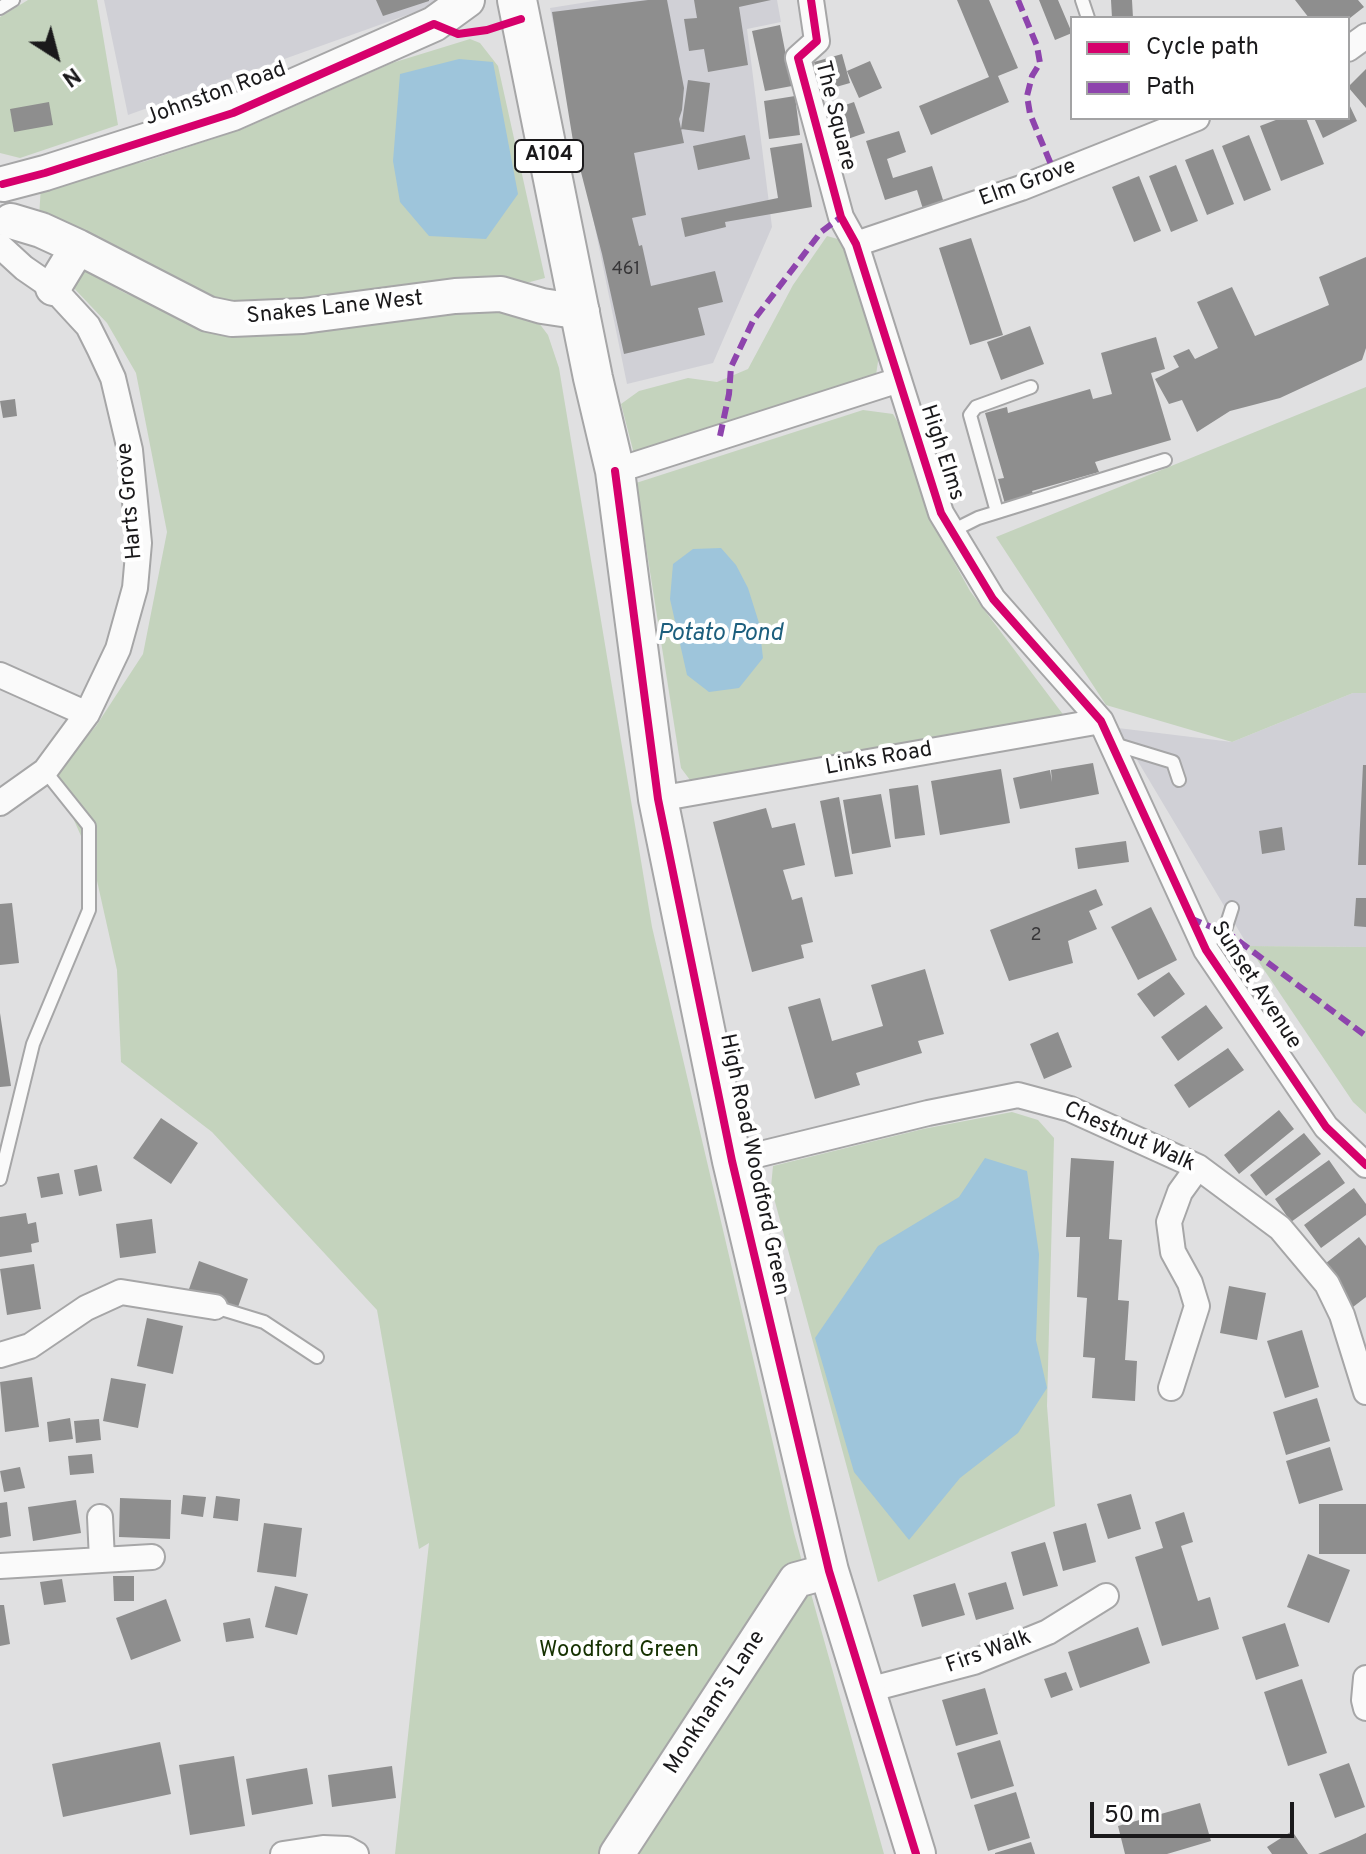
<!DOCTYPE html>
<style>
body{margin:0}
#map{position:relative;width:1366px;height:1854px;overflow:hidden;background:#e0e0e1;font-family:Overpass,sans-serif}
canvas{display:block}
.legend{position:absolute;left:1070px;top:16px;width:280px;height:104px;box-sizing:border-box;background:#fff;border:2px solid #a3a3a4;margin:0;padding:10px 14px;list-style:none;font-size:24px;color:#1a191b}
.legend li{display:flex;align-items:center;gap:16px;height:40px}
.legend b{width:40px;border:2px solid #a3a3a4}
.north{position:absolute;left:16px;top:16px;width:80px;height:80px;-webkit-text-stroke:6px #fff;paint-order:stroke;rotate:144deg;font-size:22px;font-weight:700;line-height:32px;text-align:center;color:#1a191b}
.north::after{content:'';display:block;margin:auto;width:28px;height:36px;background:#1a191b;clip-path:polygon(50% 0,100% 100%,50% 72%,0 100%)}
.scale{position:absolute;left:1090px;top:1802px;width:204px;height:36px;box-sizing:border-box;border:4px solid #1a191b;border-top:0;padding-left:10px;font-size:24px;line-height:28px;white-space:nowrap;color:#1a191b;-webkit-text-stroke:6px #fff;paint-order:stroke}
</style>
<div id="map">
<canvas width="1366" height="1854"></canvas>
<ul class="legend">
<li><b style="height:10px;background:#d6006c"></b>Cycle path</li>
<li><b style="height:10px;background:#8e44ad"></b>Path</li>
</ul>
<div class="north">N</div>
<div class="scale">50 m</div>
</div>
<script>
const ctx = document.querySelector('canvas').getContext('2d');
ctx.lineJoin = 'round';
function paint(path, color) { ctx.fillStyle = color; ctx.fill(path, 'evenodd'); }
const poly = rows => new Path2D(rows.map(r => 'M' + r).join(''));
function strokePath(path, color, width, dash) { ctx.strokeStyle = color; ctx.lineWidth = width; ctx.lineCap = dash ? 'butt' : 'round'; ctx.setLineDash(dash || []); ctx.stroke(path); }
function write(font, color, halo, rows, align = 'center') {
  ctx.font = font + ' Overpass,sans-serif'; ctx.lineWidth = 8; ctx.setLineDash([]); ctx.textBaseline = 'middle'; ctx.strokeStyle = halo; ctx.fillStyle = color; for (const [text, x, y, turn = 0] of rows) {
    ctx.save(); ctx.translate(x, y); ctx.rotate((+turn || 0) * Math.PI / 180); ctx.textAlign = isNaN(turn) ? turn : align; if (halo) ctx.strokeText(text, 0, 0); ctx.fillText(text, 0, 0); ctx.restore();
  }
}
paint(poly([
 [104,0,449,0,128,115],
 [600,0,777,0,781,22,747,29,772,227,713,363,627,384,550,8],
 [1353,693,1366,693,1366,947,1248,946,1118,728,1232,742]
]), '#d0d0d6');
paint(poly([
 [28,0,97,0,118,125,20,158,0,153,0,17],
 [470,39,480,43,498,66,545,278,530,282,486,281,364,297,230,305,201,296,39,218,41,185,59,178,143,162,243,129,392,63],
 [827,236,845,241,879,355,876,375,634,454,621,404,639,391,688,378,717,382,748,369,793,285],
 [83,270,125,293,217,331,499,311,527,316,539,323,548,335,559,368,652,927,794,1533,884,1854,395,1854,429,1543,419,1549,377,1310,212,1132,121,1062,117,970,93,863,54,775,96,726,143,654,167,532,136,373,107,323,70,284],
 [1366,387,1366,693,1353,693,1232,742,1106,705,996,537],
 [863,410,893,414,913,448,930,508,942,540,970,591,1065,717,702,783,690,780,681,768,636,483],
 [1248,946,1366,947,1366,1114,1353,1102],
 [1012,1112,1038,1120,1054,1138,1047,1406,1055,1506,878,1582,771,1187,773,1166,923,1129]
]), '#c4d3bd');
paint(poly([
 [459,59,493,62,518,194,486,239,429,236,400,202,393,161,400,74],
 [721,548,736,565,748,588,759,623,763,658,739,688,709,692,687,675,670,599,673,564,693,549],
 [985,1158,1027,1171,1039,1254,1036,1340,1047,1388,1018,1433,960,1478,909,1540,854,1472,815,1338,878,1246,959,1197]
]), '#9ec5db');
paint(poly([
 [376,0,429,0,429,1,383,16],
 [648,0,667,0,684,88,682,110,679,119,684,143,634,153,646,215,632,218,639,246,642,245,651,286,715,271,723,302,698,308,705,335,624,354,602,254,573,141,552,12],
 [694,0,771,0,739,7,748,65,708,72,704,49,689,51,684,19,697,18],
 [957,0,989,0,1018,68,998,76,1009,102,931,135,919,106,989,77],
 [1039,0,1058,0,1072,33,1055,40],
 [1111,0,1132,0,1133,18,1112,18],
 [1295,0,1358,0,1364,7,1350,18,1309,18],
 [780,25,792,86,765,91,752,31],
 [842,54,850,83,822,91,814,62],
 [870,61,882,88,859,98,847,71],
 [1366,69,1366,108,1348,87],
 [688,80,710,83,704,132,681,129],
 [795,96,800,135,769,139,764,101],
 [49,102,53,125,14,132,10,109],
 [854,102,865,133,839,142,828,111],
 [1348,102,1357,121,1323,138,1314,118,1348,118],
 [1281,118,1306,118,1324,164,1281,181,1260,126],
 [899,131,906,152,887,159,893,178,932,166,944,203,923,209,917,190,885,200,866,141],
 [745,135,750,159,698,170,693,146],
 [1249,135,1271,190,1244,201,1222,146],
 [802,143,812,207,725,222,726,227,685,237,681,218,778,198,770,148],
 [1213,149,1234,204,1207,215,1185,160],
 [1176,165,1198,221,1171,232,1149,176],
 [1139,176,1161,231,1134,242,1112,187],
 [971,238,1003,335,970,345,939,248],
 [1366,257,1366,348,1362,360,1280,398,1230,411,1197,432,1182,400,1169,404,1155,379,1179,367,1173,356,1189,349,1195,359,1218,348,1197,302,1232,287,1255,336,1329,305,1319,277],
 [1030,326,1044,364,1001,380,987,342],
 [1156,337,1165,369,1151,373,1171,440,1095,462,1099,472,1032,491,1034,496,1005,504,998,479,1004,478,985,413,1007,407,1008,413,1090,389,1093,399,1112,394,1101,353],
 [15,399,17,416,3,418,0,401],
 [1093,763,1099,794,1020,809,1013,778,1050,770,1052,782,1051,770],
 [1363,765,1366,765,1366,865,1358,865],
 [1001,769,1010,823,940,835,931,781],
 [918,785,925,835,895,839,889,789],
 [881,794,891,847,852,854,843,800],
 [839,797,853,874,835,877,820,801],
 [766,808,772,828,795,823,805,865,783,870,792,900,802,897,813,942,801,945,804,958,752,972,713,822],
 [1282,827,1285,850,1262,854,1259,831],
 [1126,841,1129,862,1078,869,1075,848],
 [1096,889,1103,905,1089,911,1097,929,1068,941,1073,963,1009,981,990,930],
 [1356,898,1366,898,1366,927,1354,926],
 [12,903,19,963,0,965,0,904],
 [1151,907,1177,960,1138,980,1111,927],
 [925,969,944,1034,918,1041,922,1053,856,1073,860,1085,815,1099,788,1007,820,998,832,1041,883,1026,871,985],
 [1169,972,1185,994,1154,1017,1137,994],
 [1206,1005,1223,1028,1178,1061,1161,1037],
 [0,1013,11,1086,0,1087],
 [1058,1032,1072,1067,1044,1079,1030,1044],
 [1228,1048,1244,1070,1189,1108,1174,1085],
 [1279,1110,1294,1129,1239,1174,1224,1155],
 [161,1118,198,1143,171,1184,133,1158],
 [1304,1133,1321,1154,1266,1196,1250,1175],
 [1071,1158,1114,1161,1109,1239,1122,1240,1118,1300,1129,1301,1125,1360,1137,1361,1135,1401,1092,1398,1095,1358,1083,1357,1087,1298,1077,1297,1080,1237,1066,1237],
 [1329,1160,1345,1183,1291,1222,1275,1199],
 [97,1165,102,1191,79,1196,74,1170],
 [59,1173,63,1194,41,1198,37,1177],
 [1354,1188,1366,1204,1366,1215,1321,1248,1304,1225],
 [26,1213,28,1224,36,1222,39,1242,31,1244,32,1252,0,1257,0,1217],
 [152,1219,156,1253,120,1258,116,1224],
 [1359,1237,1366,1246,1366,1297,1353,1307,1321,1267],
 [199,1261,248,1279,238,1307,189,1289],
 [34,1264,41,1309,7,1315,0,1269],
 [1229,1286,1266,1293,1257,1340,1220,1333],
 [147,1318,183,1326,173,1374,137,1366],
 [1302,1330,1319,1387,1285,1398,1267,1341],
 [32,1377,39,1427,5,1432,0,1382],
 [111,1378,146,1384,138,1428,103,1421],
 [1317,1398,1330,1441,1286,1455,1273,1412],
 [70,1418,73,1439,49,1442,47,1422],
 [99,1419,101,1440,76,1443,74,1421],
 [1330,1447,1343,1490,1299,1504,1286,1461],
 [92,1454,94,1473,70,1475,68,1456],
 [20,1467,25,1488,4,1492,0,1471],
 [1131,1494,1141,1529,1108,1539,1097,1504],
 [183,1495,206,1497,203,1517,181,1514],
 [216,1496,240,1499,238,1521,213,1518],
 [120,1498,171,1500,170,1539,119,1537],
 [76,1500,81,1533,33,1541,28,1507],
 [7,1502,11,1536,0,1538,0,1503],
 [1319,1504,1366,1504,1366,1554,1319,1554],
 [1184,1512,1193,1542,1181,1546,1198,1601,1210,1597,1219,1629,1162,1646,1135,1557,1163,1548,1155,1522],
 [264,1523,302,1528,296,1577,257,1572],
 [1086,1523,1096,1562,1063,1571,1053,1532],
 [1045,1542,1058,1586,1023,1596,1011,1552],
 [1308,1554,1350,1570,1329,1623,1287,1607],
 [113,1576,134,1576,134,1601,114,1601],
 [62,1579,66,1602,44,1605,40,1582],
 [1006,1582,1014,1609,976,1620,968,1593],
 [955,1583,965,1615,922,1627,913,1595],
 [275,1586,308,1594,297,1635,265,1627],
 [166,1599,181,1641,131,1660,116,1618],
 [0,1605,4,1605,10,1644,0,1646],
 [250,1618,254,1638,226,1642,223,1623],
 [1285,1623,1299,1666,1256,1680,1242,1637],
 [1138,1627,1150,1663,1080,1688,1068,1652],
 [1066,1672,1073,1690,1051,1698,1044,1679],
 [1302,1679,1327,1753,1288,1766,1264,1692],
 [985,1688,998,1734,956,1746,942,1700],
 [1000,1740,1014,1786,971,1799,957,1753],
 [160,1742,171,1794,63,1817,52,1764],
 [234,1756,245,1826,190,1835,179,1765],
 [1349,1763,1365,1807,1335,1818,1319,1774],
 [392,1766,396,1798,332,1807,328,1775],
 [307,1768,313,1804,252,1815,246,1779],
 [1016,1792,1030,1838,988,1851,974,1805],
 [1200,1803,1211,1841,1167,1854,1125,1854,1118,1826],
 [1292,1831,1308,1854,1272,1854,1267,1847],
 [1366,1833,1366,1854,1318,1854,1356,1838],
 [1031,1842,1035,1854,995,1854,995,1853]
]), '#8e8e8e');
const lane = poly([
 [1082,0,1088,18],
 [0,8,13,0],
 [997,512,970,415,976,407,1031,387],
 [952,531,978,518,1165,460],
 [1114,744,1173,762,1179,780],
 [1203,944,1224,933,1232,908],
 [0,1179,33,1044,89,910,89,826,45,771],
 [215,1307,264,1322,317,1357]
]);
const street = poly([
 [811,0,817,41,798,58,841,217,856,244,941,513,993,599,1101,721,1206,950,1326,1127,1366,1165],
 [1348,49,1366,36],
 [856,244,1021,188,1197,118],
 [0,246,24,268,53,288,88,326,100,350,113,378,130,450,139,543,135,588,118,649,87,714,45,771,0,803],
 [615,471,899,380],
 [0,675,87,714],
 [658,799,1101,721],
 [732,1161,928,1113,1018,1095,1070,1109,1198,1167,1280,1228,1327,1284,1342,1315,1366,1392],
 [0,1355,30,1346,86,1308,121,1292,215,1307],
 [1171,1388,1197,1306,1190,1283,1173,1252,1169,1222,1180,1192,1198,1167],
 [100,1517,102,1560],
 [0,1566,152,1557],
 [1366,1678,1364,1700,1366,1708],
 [864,1691,974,1662,1048,1632,1106,1596],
 [283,1854,323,1848,347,1849,356,1854]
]);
const secondary = poly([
 [3,184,45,173,233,113,434,24,467,0],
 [11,221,41,230,78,247,208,314,232,319,303,316,455,296,501,294,542,306,582,312],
 [53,288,78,247],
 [617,1854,796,1580,829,1571]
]);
const primary = poly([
 [517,0,593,378,615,471,658,799,732,1161,829,1571,916,1854]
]);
strokePath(lane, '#a6a6a7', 16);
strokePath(street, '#a6a6a7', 28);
strokePath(secondary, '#a6a6a7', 38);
strokePath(primary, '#a6a6a7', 42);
strokePath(lane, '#fafafa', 12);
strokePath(street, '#fafafa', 24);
strokePath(secondary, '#fafafa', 34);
strokePath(primary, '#fafafa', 38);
strokePath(poly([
 [1018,0,1037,46,1040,63,1032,76,1027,96,1030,114,1055,174],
 [720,436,729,394,731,367,753,321,821,232,841,217],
 [1190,918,1232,936,1366,1036]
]), '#8e44ad', 6, [12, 6]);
strokePath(poly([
 [811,0,817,41,798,58,841,217,856,244,941,513,993,599,1101,721,1206,950,1326,1127,1366,1165],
 [3,184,45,173,233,113,434,24,458,34,487,30,521,19],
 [615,471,658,799,732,1161,829,1571,916,1854]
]), '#d6006c', 8);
write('18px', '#373638', null, [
 ["461",626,270],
 ["2",1036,936]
]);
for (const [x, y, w] of [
 [549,156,68]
]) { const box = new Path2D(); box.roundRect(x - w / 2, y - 16, w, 32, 6); ctx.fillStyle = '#fff'; ctx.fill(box); strokePath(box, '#1a191b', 2); }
write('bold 20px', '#1a191b', null, [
 ["A104",549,156]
]);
write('22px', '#1a191b', '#fff', [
 ["Johnston Road",216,95,-20],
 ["The Square",834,116,76],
 ["Elm Grove",1028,184,-20],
 ["Snakes Lane West",335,309,-6],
 ["High Elms",941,453,72],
 ["Harts Grove",131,501,-95],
 ["Links Road",879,760,-10],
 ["Sunset Avenue",1255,986,57],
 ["Chestnut Walk",1129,1138,24],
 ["High Road Woodford Green",753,1165,78],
 ["Firs Walk",989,1653,-20],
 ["Monkham's Lane",716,1703,-57]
]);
write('22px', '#153100', '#fff', [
 ["Woodford Green",619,1652]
]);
write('italic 24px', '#1d5f7e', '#fff', [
 ["Potato Pond",720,635]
]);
</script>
